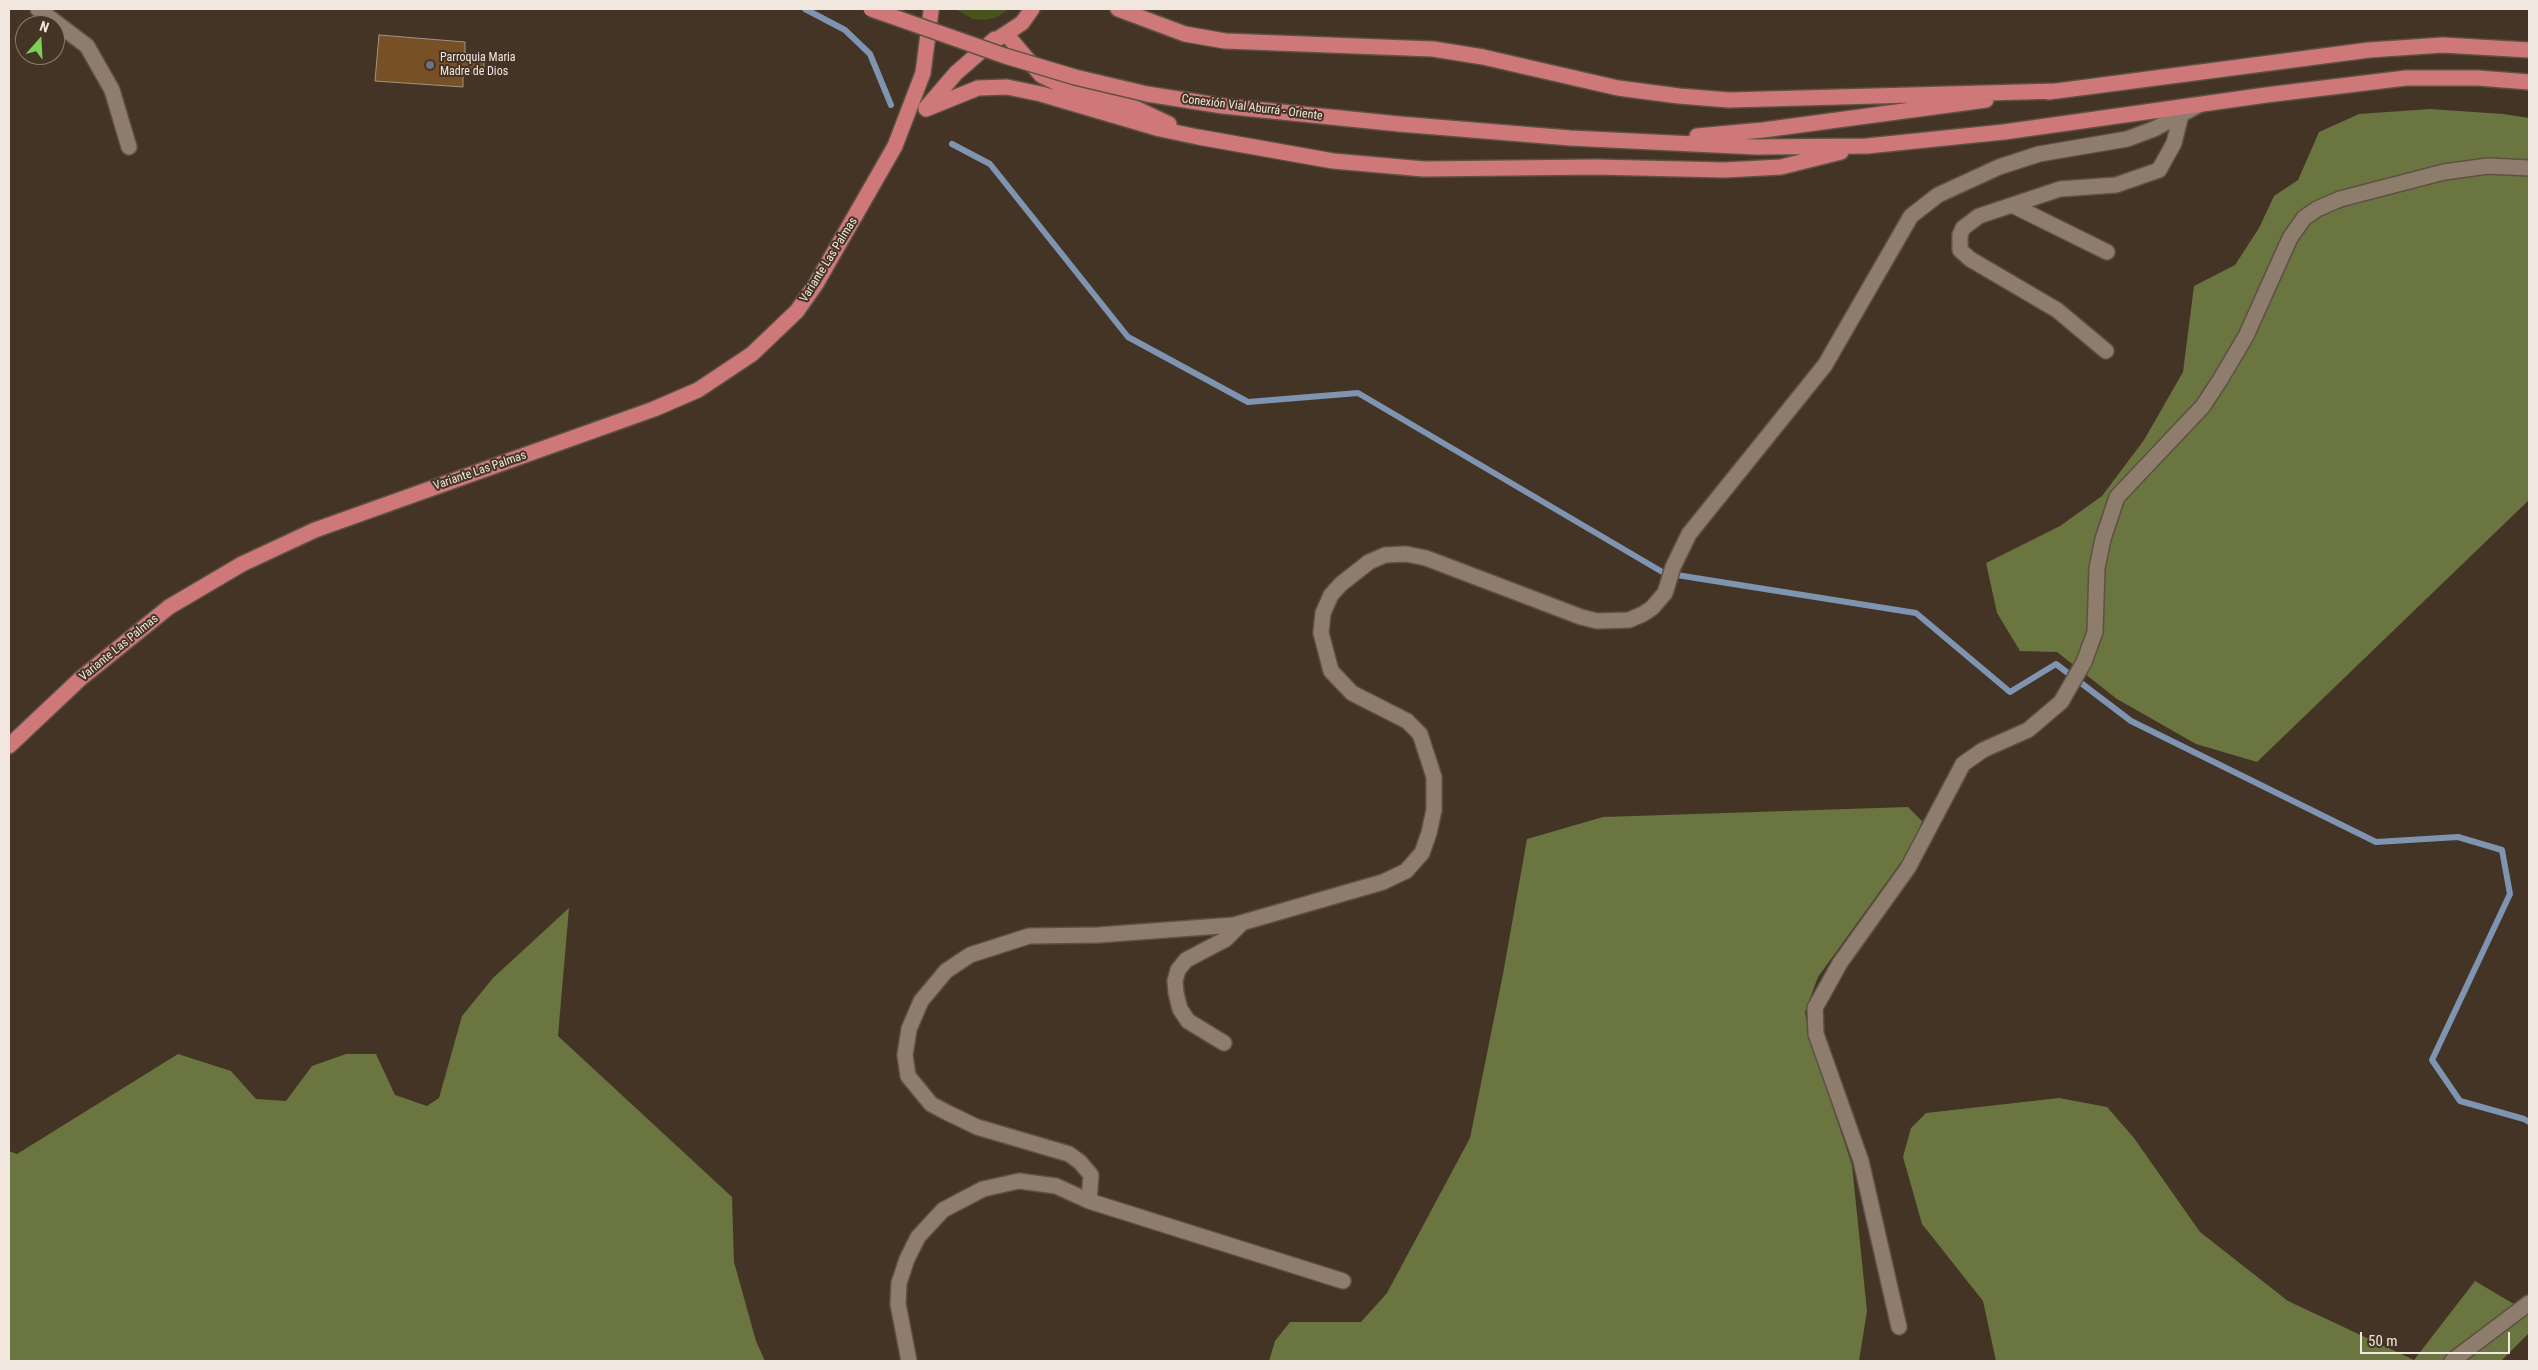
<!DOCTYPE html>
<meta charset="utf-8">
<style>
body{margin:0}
#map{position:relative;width:2538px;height:1370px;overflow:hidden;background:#433426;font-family:"Roboto Condensed",sans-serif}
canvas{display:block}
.frame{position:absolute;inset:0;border:10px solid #f1e7de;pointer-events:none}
.north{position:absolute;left:15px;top:15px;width:50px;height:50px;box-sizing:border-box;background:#433426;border:1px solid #897c70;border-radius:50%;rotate:19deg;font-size:14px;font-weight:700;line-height:20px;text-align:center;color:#f1e7de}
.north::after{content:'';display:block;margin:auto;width:18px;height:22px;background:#7bd156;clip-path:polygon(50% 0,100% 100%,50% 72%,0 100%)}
.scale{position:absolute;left:2360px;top:1332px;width:150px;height:22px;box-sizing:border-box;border:2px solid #f1e7de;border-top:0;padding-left:6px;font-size:15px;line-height:18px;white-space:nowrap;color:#f1e7de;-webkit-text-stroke:4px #433426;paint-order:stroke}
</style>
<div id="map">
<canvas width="2538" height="1370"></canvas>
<div class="frame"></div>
<div class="north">N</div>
<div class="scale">50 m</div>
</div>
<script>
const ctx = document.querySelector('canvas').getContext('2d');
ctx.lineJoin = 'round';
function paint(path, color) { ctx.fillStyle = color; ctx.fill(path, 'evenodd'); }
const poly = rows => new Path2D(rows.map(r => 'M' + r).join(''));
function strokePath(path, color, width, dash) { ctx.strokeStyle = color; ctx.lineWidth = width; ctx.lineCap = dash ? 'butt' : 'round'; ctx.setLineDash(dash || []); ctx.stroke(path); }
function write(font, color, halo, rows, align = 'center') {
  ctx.font = font + ' "Roboto Condensed",sans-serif'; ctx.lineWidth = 4; ctx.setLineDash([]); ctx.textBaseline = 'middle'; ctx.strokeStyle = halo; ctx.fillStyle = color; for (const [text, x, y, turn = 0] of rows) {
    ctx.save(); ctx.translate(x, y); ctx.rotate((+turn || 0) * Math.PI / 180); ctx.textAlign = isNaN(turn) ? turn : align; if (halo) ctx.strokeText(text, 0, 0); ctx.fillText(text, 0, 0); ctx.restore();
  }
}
paint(poly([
 [955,9,1009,9,997,17,985,20,973,19]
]), '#49531d');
paint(poly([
 [2430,109,2503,114,2529,118,2529,500,2257,762,2196,744,2117,699,2057,652,2020,651,1997,613,1986,563,2060,526,2102,496,2144,440,2183,372,2194,286,2235,265,2259,228,2274,196,2298,180,2319,132,2359,114],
 [1908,807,1922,821,1914,844,1818,977,1805,1012,1810,1039,1852,1165,1867,1311,1859,1361,1269,1361,1275,1341,1290,1322,1361,1322,1387,1293,1470,1138,1503,974,1527,839,1603,817],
 [569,908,558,1036,732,1197,734,1262,756,1341,765,1361,9,1361,9,1151,17,1154,178,1054,231,1071,256,1099,286,1101,312,1066,346,1054,376,1054,395,1095,427,1106,439,1098,462,1016,493,978],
 [2059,1098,2107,1107,2134,1138,2200,1232,2288,1301,2414,1360,2475,1281,2529,1313,2529,1333,2501,1361,1996,1361,1983,1301,1922,1224,1903,1157,1911,1128,1926,1113]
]), '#6a753f');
strokePath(poly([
 [805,9,845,30,870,54,891,105],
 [952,144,990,164,1128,337,1248,402,1358,393,1664,573,1916,613,2010,692,2056,664,2131,721,2376,842,2458,837,2502,850,2510,894,2432,1060,2460,1101,2524,1119,2529,1122]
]), '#7e94b0', 6);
const building = poly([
 [379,35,465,42,465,53,484,58,484,71,463,75,463,87,375,81,379,35]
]);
paint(building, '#785026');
strokePath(building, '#a49281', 1);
const minor = poly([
 [38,9,87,46,112,90,129,147],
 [2012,205,2107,252],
 [2106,351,2057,310,1970,259,1960,250,1960,235,1963,228,1979,216,2060,189,2116,185,2159,170,2174,143,2181,115],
 [1224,1043,1188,1021,1180,1009,1176,993,1175,981,1178,970,1186,960,1226,939,1242,923],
 [1089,1201,1091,1175,1080,1162,1069,1154,977,1127,946,1112,931,1104,908,1076,905,1055,909,1029,921,1001,946,971,970,955,1029,936,1098,935,1234,925,1383,882,1406,871,1422,853,1429,833,1434,810,1434,777,1420,734,1407,721,1352,693,1331,671,1321,633,1323,613,1331,595,1341,584,1369,562,1385,555,1406,554,1426,558,1581,617,1597,621,1629,620,1643,614,1652,608,1665,593,1673,567,1689,534,1825,365,1911,216,1938,195,1999,167,2039,154,2127,139,2154,129,2199,105],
 [1899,1327,1861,1161,1816,1034,1815,1008,1840,963,1908,868,1963,764,1983,750,2028,730,2061,702,2084,662,2095,632,2097,568,2103,539,2117,497,2203,406,2220,380,2246,336,2290,238,2304,218,2317,209,2340,199,2444,172,2488,166,2529,168],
 [909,1361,898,1304,899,1283,907,1259,918,1237,943,1210,983,1189,1019,1181,1056,1186,1089,1201,1343,1281],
 [2452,1361,2529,1303]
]);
const major = poly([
 [1118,9,1185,34,1225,41,1433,49,1483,57,1618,88,1679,96,1729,100,2058,91],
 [1007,35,1041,75,1061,85,1135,108,1169,124],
 [999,38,1022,23,1032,9],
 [2049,92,2369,50,2443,45,2529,50],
 [926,108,956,73,995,39],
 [926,109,978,88,1007,87,1041,94,1160,129,1198,137,1333,161,1424,169,1595,167,1725,170,1781,167,1841,152],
 [1399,124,1570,138,1756,147,1867,146,2004,132,2266,95,2406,78,2478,78,2529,82],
 [1697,136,1763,130,1986,100],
 [9,746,80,679,169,607,242,564,315,530,654,409,698,390,752,354,797,311,816,284,895,146,923,73,931,11]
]);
strokePath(minor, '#5d5144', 18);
strokePath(major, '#5d5144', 18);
strokePath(minor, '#8e7d6c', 15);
strokePath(major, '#ce787a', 15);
const majorBridge = poly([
 [871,9,1005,56,1075,77,1147,94,1223,106,1399,124]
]);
strokePath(majorBridge, '#5d5144', 18, []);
strokePath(majorBridge, '#ce787a', 15);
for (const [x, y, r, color] of [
 [430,65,5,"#6b7280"]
]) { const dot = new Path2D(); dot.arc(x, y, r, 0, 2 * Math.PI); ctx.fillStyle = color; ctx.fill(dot); strokePath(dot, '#433426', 2); }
write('12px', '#f1e7de', '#433426', [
 ["Parroquia Maria",440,58],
 ["Madre de Dios",440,72]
], 'left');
write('12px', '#f1e7de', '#433426', [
 ["Conexión Vial Aburrá - Oriente",1252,108,7],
 ["Variante Las Palmas",829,260,-58],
 ["Variante Las Palmas",480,471,-19],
 ["Variante Las Palmas",119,648,-39]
]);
</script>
